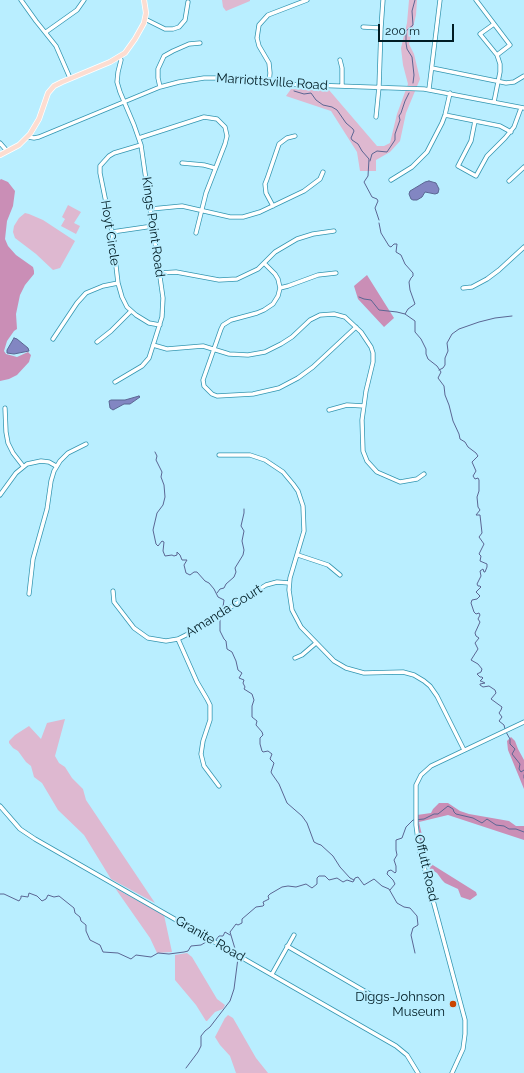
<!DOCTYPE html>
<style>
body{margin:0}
#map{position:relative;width:524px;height:1073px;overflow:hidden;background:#b9eeff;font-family:Raleway,sans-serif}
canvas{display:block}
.scale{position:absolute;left:378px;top:24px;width:76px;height:18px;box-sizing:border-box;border:2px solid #001c24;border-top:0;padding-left:5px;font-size:12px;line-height:14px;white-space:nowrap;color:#001c24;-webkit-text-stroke:3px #b9eeff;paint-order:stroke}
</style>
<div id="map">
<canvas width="524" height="1073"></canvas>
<div class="scale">200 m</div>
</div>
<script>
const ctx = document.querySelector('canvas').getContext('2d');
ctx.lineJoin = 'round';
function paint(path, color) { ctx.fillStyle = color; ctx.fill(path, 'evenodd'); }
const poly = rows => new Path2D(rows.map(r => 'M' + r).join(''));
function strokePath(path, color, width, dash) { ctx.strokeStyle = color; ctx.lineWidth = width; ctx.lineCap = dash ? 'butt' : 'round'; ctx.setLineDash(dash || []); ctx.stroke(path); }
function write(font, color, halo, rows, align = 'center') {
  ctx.font = font + ' Raleway,sans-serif'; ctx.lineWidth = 4; ctx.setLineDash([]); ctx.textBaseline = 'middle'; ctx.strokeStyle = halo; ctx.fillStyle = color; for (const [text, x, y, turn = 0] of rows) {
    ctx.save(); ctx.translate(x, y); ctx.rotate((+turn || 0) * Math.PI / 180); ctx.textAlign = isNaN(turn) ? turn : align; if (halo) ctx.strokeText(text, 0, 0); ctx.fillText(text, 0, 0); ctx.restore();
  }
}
paint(poly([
 [222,0,250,0,250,1,226,11,223,7],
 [409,0,417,0,416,15,409,44,414,54,420,79,406,113,400,141,390,152,376,160,376,171,360,171,357,152,331,111,286,96,291,89,329,90,377,146,384,146,390,143,397,114,408,84,403,65,401,48,407,23],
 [68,205,81,212,74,223,80,226,76,234,61,226,65,219,62,217],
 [25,213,29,214,43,220,75,241,60,268,53,270,36,254,15,238,13,232,14,226,19,218],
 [65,719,55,756,59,763,65,767,72,778,83,789,86,800,155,903,111,879,84,835,58,810,42,783,34,777,31,766,26,762,18,751,13,748,9,743,9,741,15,735,29,726,41,739,47,723],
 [115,888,164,915,172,952,157,953,150,938],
 [187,953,192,957,217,999,225,1005,223,1009,215,1012,207,1021,206,1021,196,1005,175,980,175,955],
 [228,1015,233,1018,256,1058,268,1073,236,1073,230,1056,220,1045,215,1037,225,1018]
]), '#deb8d0');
paint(poly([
 [1,179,8,182,15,191,13,206,7,221,5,239,8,246,16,255,33,267,34,271,34,274,25,285,20,295,16,314,17,329,14,331,7,341,4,351,6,354,17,357,28,352,31,355,29,362,17,375,9,379,0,381,0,180],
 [367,275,394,318,384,327,358,299,354,286],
 [511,737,515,741,518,749,524,760,524,789,508,750,507,741],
 [439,803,448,803,460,811,469,814,509,821,516,826,524,826,524,840,448,815,419,822,428,862,476,892,477,895,470,900,461,897,458,889,445,883,442,880,437,873,426,866,419,837,417,815,431,813,433,809]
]), '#ca8eb6');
const water = poly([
 [429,181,436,183,439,189,438,193,435,194,425,192,422,197,417,200,413,200,411,199,409,194,410,191,425,182,429,181],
 [14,338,17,339,28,348,29,351,14,354,7,353,7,350,14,338],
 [139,396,140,397,130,404,124,404,113,410,110,408,109,401,111,400,125,400,139,396]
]);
paint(water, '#8286c2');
strokePath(water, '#5b6693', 1);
strokePath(poly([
 [413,83,414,75,412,57,407,49,406,43,406,31,413,25,412,11,415,0],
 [294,91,304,94,311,93,316,100,323,105,332,107,337,110,346,123,353,129,354,131,351,138,352,140,358,144,362,151,369,159,368,176,364,182,372,197,377,199,378,201,375,208,379,220],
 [370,161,372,154,377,151,387,152,395,140,395,134,400,120,399,116,401,113,405,101,409,93],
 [379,223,381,233,389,246,391,247,394,244,397,244,396,252,401,255,405,264,413,273,413,276,411,278,409,282,410,290,415,304,408,309,405,314,415,321,415,332,421,339,426,349,426,354,428,359,437,366,441,372,438,378,444,386,445,395,449,405,453,421,459,434,460,439,465,442,468,447,476,453,478,456,472,462,476,471,473,476,475,479,478,478,479,480,479,491,477,497,478,507,480,510,476,515,480,515,482,533,479,537,484,544,479,554,481,556,480,561,487,564,487,567,485,572,484,572,483,569,480,571,481,576,477,584,478,586,480,586,481,587,476,592,480,596,477,599,472,600,471,603,474,612,476,614,479,613,480,615,478,619,480,622,475,633,476,636,479,638,475,643,478,649,471,660,478,664,482,669,481,672,477,674,480,677,482,677,483,678,480,681,481,681,485,683,480,684,480,685,483,687,489,686,495,690,496,693,491,699,502,707,501,710,499,713,502,717,499,721,504,725,505,729],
 [359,297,364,299,371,300,379,310,397,312,405,314],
 [439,370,443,368,445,365,445,358,448,351,447,343,452,334,459,329,479,322,495,318,512,316],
 [155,452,157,456,156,460,162,472,161,477,164,485,165,497,163,505,157,513,153,530,156,544,158,546,162,541,164,542,163,551,165,556,172,555,174,556,177,555,177,552,180,555,182,560,187,560,184,565,186,573,190,575,194,572,197,572,205,581,209,583,214,589,218,597,224,600,223,607],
 [217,593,220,589,224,588,226,584,234,577,236,572,235,568,243,555,244,550,242,541,244,531,241,526,244,513,244,509],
 [220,620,220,631,224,639,226,641,227,649,232,652,236,661,238,670,242,673,239,678,244,680,243,683,245,687,244,689,252,694,254,700,252,706,252,717,257,721,256,725,262,732,263,735,260,738,260,744,262,751,263,752,268,751,272,754,270,759,274,763,271,772,272,774,279,784,287,803,302,816,307,823,314,842,318,844,321,845,333,856,340,867,350,878,354,880],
 [506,732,510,739,510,744,515,749,512,754,520,764,519,769,521,772,524,770],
 [524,775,524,778],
 [390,890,395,884,393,880,387,874,388,871,391,870,395,873,396,872,396,866,394,860,397,855,396,850,396,840,402,838,406,827,413,820,424,819,434,814,438,814,448,806,453,809,454,812,456,814,473,818,482,823,487,819,496,825,504,826,509,829,516,829,524,832],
 [0,894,4,894,19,901,21,898,21,896,28,897,29,893,37,896,42,901,46,899,48,895,54,897,59,896,74,908,75,913,80,917,81,921,86,925,86,931,90,940,100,945,103,952,118,953,131,959,136,955,151,957,158,953,169,954,184,952,188,951,191,946,201,945,206,942,213,943],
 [215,941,219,936,223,936,225,932,230,935],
 [236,952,230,932,236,924,238,925,242,923,242,919,256,907,263,906,264,905,263,902,269,899,268,896,270,894,282,887,288,886,296,887,306,884,312,888,317,884,317,878,319,876,325,876,329,880,337,878,343,882,347,880,353,882,355,878,358,877,364,885,374,879,382,886,389,889,397,903,404,907,410,908,417,916,418,925,413,928,411,935,415,953],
 [186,1068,198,1052,201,1046,201,1036,205,1031,210,1027,230,1001,234,989,238,958]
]), '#5b6693', 1);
const minor = poly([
 [21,0,36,21,56,46,70,78],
 [476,0,510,45,497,55],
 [145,19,165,29,173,29,179,27,185,20,188,2],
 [363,27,381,28],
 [46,32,77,10,84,0],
 [340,60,342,68,342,86],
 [432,68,506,83,514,82,524,76],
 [269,83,270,73,269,63,259,46,257,38,259,25,268,15,307,0],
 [160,87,158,78,158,69,164,56,173,51,189,44,200,43],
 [429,89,440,0],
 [494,102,500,72,500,64,497,55,480,34,494,24],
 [445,115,500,126,511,132],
 [376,117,379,87,381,28,383,0],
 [475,121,471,141,458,166,476,176,487,156,505,138,514,127,521,108],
 [28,137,34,138,39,137,160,87,179,82,204,78,231,78,281,84,424,89,524,108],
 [139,138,204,117,217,119,225,127,227,136,225,144,206,193,196,233],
 [0,143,7,151],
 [141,145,114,153,109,156,100,166,100,173,112,232,118,283,122,297,127,307,136,315,149,323,160,325],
 [182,163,204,165,215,168],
 [391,180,412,167,427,152,442,123,445,115,450,93],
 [509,181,524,167],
 [273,206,266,193,265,184,267,179,279,144,287,138,295,136],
 [151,209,182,206,230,217,243,217,260,212,304,191,320,179,323,172],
 [112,232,153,226],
 [264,263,275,274,278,279,280,288,278,296,273,304,264,310,257,313,231,320,223,325,221,329,203,380,204,386,212,394,217,396,253,394,279,388,298,378,313,367,356,327],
 [160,273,176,272,219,280,237,279,258,269,275,252,297,239,313,234,334,231],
 [280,288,288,286,318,275,336,273],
 [463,288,472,287,487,279,499,270,524,247],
 [53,339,77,303,86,293,103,286,118,283],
 [97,342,111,331,131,311],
 [153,345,167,349,203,346,229,354,248,355,265,352,281,344,292,337,310,320,320,315,334,314,345,317,361,332,371,347,373,353,373,362,366,391,362,420,363,451,367,461,377,472,400,482,417,479,424,474],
 [115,382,142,366,149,358,162,317,163,298,141,145,134,125,120,92,117,82,118,72,121,60,120,57],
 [5,408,6,432,8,443,13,453,23,466],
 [329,410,347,405,364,406],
 [219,455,250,455,265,460,283,472,293,484,298,491,303,506,304,531,290,578,289,590,292,610,301,627,334,661,346,668,364,673,403,672,414,675,424,681,430,686,437,696,464,750],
 [0,495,16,473,27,464,41,461,49,462,56,466],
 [298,555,328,565,340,575],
 [113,591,114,602,134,628,148,638,166,641,178,639,186,635,266,585,277,582,289,583],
 [29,594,33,559,47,509,51,481,54,471,60,461,68,453,86,444],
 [178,639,197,682,207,699,210,705,210,720,203,741,201,754,204,766,219,786],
 [295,658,302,655,316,643],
 [0,806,20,829,35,839,396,1046,407,1055,418,1073],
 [287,946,373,996],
 [272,974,294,935],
 [452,1073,463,1049,465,1034,465,1020,419,848,416,825,416,785,421,775,431,766,524,722]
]);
const major = poly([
 [0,155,19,145,30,134,39,119,48,93,54,86,62,82,110,62,125,53,135,39,144,23,146,13,144,0]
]);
strokePath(minor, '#3396b1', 5);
strokePath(major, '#fff', 6);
strokePath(minor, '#fff', 3.5);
strokePath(major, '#fdddd1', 4.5);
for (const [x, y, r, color] of [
 [453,1004,4,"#ca4500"]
]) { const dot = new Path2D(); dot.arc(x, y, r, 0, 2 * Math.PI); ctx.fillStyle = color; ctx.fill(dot); strokePath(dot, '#b9eeff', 1.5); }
write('13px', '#001c24', '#b9eeff', [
 ["Marriottsville Road",272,82,4],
 ["Kings Point Road",153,227,82],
 ["Hoyt Circle",110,233,81],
 ["Amanda Court",224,611,-32],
 ["Offutt Road",426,868,77],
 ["Granite Road",210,939,30]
]);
write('13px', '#001c24', '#b9eeff', [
 ["Diggs-Johnson",445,997],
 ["Museum",445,1012]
], 'right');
</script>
